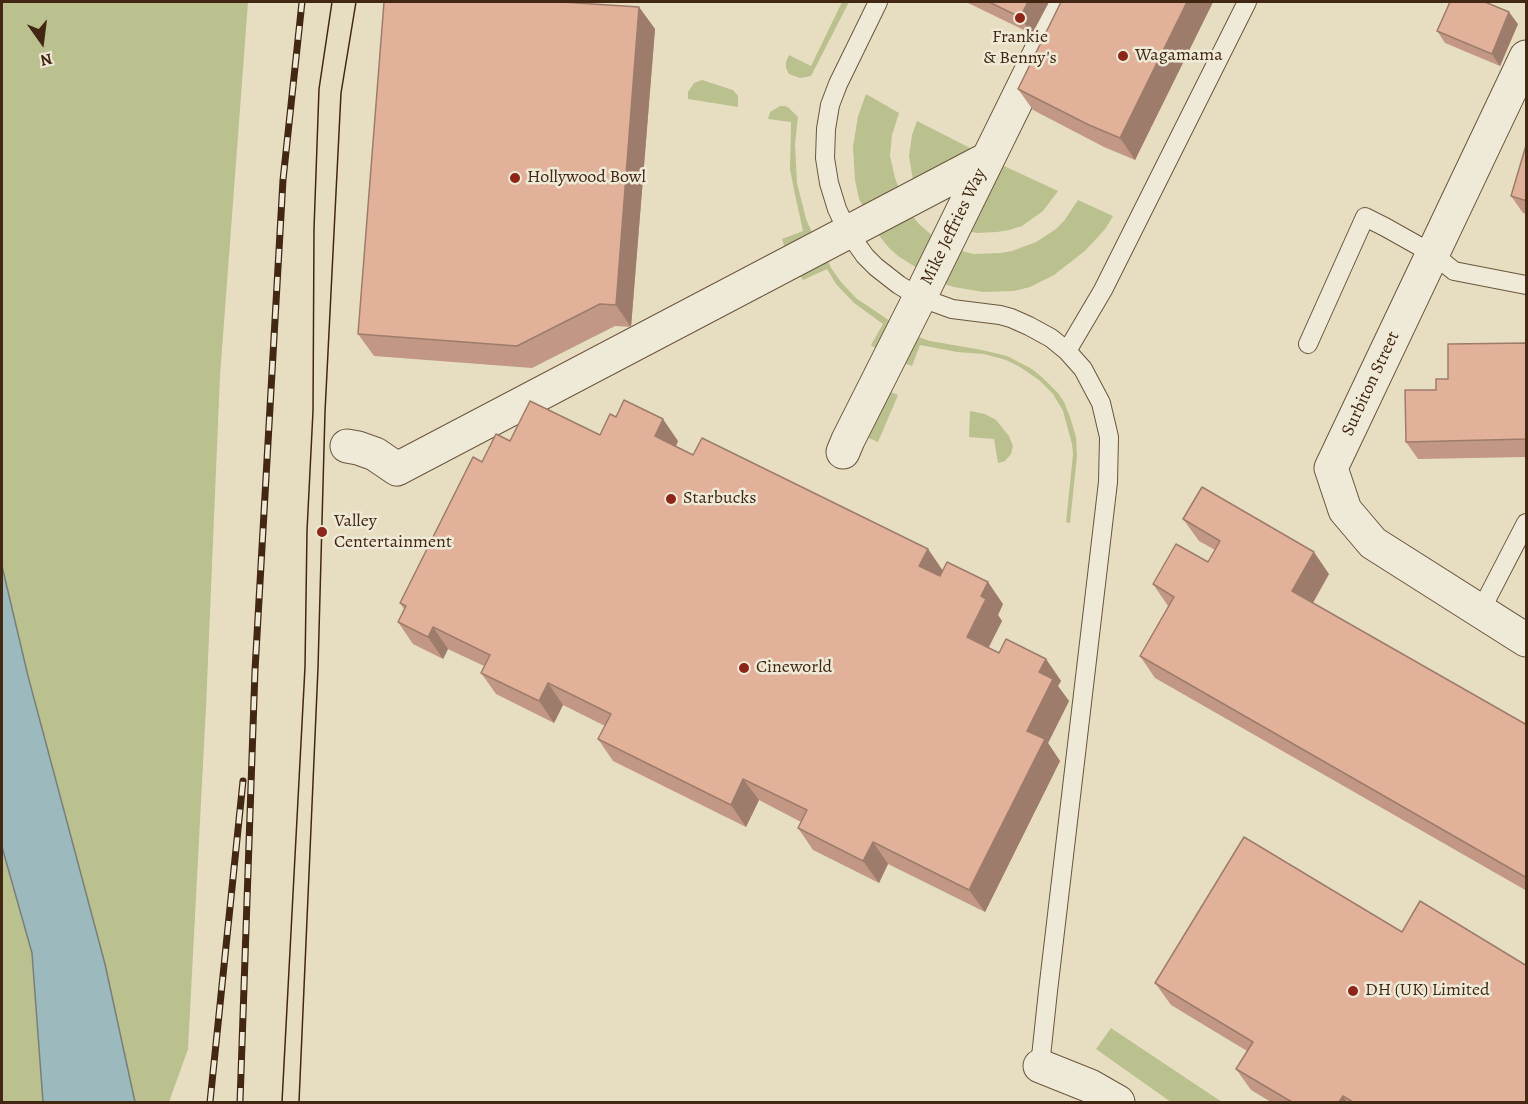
<!DOCTYPE html>
<style>
body{margin:0}
#map{position:relative;width:1528px;height:1104px;overflow:hidden;background:#e7dec2;font-family:Alegreya,serif}
canvas{display:block}
.frame{position:absolute;inset:0;border:3px solid #422712;pointer-events:none}
.north{position:absolute;left:12px;top:12px;width:60px;height:60px;-webkit-text-stroke:4px #efead7;paint-order:stroke;rotate:166deg;font-size:16px;font-weight:700;line-height:24px;text-align:center;color:#422712}
.north::after{content:'';display:block;margin:auto;width:21px;height:27px;background:#422712;clip-path:polygon(50% 0,100% 100%,50% 72%,0 100%)}
</style>
<div id="map">
<canvas width="1528" height="1104"></canvas>
<div class="frame"></div>
<div class="north">N</div>
</div>
<script>
const ctx = document.querySelector('canvas').getContext('2d');
ctx.lineJoin = 'round';
function paint(path, color) { ctx.fillStyle = color; ctx.fill(path, 'evenodd'); }
const poly = rows => new Path2D(rows.map(r => 'M' + r).join(''));
function strokePath(path, color, width, dash) { ctx.strokeStyle = color; ctx.lineWidth = width; ctx.lineCap = dash ? 'butt' : 'round'; ctx.setLineDash(dash || []); ctx.stroke(path); }
function write(font, color, halo, rows, align = 'center') {
  ctx.font = font + ' Alegreya,serif'; ctx.lineWidth = 5; ctx.setLineDash([]); ctx.textBaseline = 'middle'; ctx.strokeStyle = halo; ctx.fillStyle = color; for (const [text, x, y, turn = 0] of rows) {
    ctx.save(); ctx.translate(x, y); ctx.rotate((+turn || 0) * Math.PI / 180); ctx.textAlign = isNaN(turn) ? turn : align; if (halo) ctx.strokeText(text, 0, 0); ctx.fillText(text, 0, 0); ctx.restore();
  }
}
paint(poly([
 [2,2,248,2,220,376,206,707,188,1049,169,1102,135,1102,105,964,2,577],
 [842,2,849,2,811,76,800,78,789,74,786,68,786,62,789,55,811,66],
 [702,80,733,90,738,96,738,107,688,99,688,92,694,83],
 [866,94,899,113,892,135,890,156,895,178,901,194,865,210,859,199,855,180,853,147,858,116],
 [780,106,785,106,789,108,798,117,795,144,797,183,806,219,815,239,785,249,782,239,803,231,794,190,790,169,791,122,768,119,770,112],
 [917,121,974,150,913,180,909,156,912,135],
 [1002,165,1058,191,1043,211,1022,226,1009,230,997,232,977,233,966,231],
 [1078,200,1113,216,1106,228,1086,250,1054,275,1030,287,1014,291,983,292,954,287,940,283,955,249,973,254,1001,253,1012,251,1036,242,1056,229,1064,221],
 [907,209,919,224,935,238,920,270,898,256,889,248,873,228],
 [825,254,831,268,841,282,856,298,893,323,881,352,871,345,883,324,854,303,836,284,827,269,803,280,796,270],
 [910,334,930,341,982,350,1007,356,1032,369,1043,378,1058,393,1064,402,1070,417,1076,437,1077,456,1070,523,1066,522,1073,454,1072,444,1063,411,1053,394,1039,380,1020,367,1006,360,984,354,957,352,920,345,912,366,900,362],
 [881,388,898,395,878,442,857,433],
 [970,411,985,414,996,420,1009,436,1013,446,1011,454,1005,461,998,463,994,439,969,437],
 [2,847,32,953,43,1102,2,1102],
 [1111,1028,1222,1102,1172,1102,1168,1100,1096,1049]
]), '#bbc08f');
const water = poly([
 [2,566,28,676,105,964,135,1102,43,1102,32,953,2,847,2,566]
]);
paint(water, '#9cb9be');
strokePath(water, '#787f79', 1.5);
const lane = poly([
 [878,2,838,84,830,105,826,129,825,158,829,183,837,209,848,232,865,256,876,267,899,285,919,297,952,309,1000,315,1011,318,1029,326,1051,338,1067,351,1083,369,1101,403,1109,437,1108,482,1048,991,1040,1066],
 [1308,344,1365,217,1385,227,1433,254,1454,271,1526,285],
 [1067,351,1103,290,1247,2],
 [1481,610,1526,523]
]);
const street = poly([
 [1526,57,1331,468,1345,510,1373,543,1526,640],
 [347,446,358,448,375,454,397,469,987,159],
 [843,452,848,440,925,287,1065,2],
 [1040,1066,1090,1086,1118,1102]
]);
strokePath(lane, '#6b553e', 20);
strokePath(street, '#6b553e', 35);
strokePath(lane, '#efead7', 18);
strokePath(street, '#efead7', 33);
strokePath(poly([
 [282,1102,305,667,307,531,313,411,314,229,319,89,332,2],
 [299,1102,318,668,325,412,341,93,356,2]
]), '#422712', 1.5);
const rail = poly([
 [210,1102,243,781],
 [240,1102,255,670,283,180,302,2]
]);
strokePath(rail, '#422712', 7);
strokePath(rail, '#efead7', 4.5, [14]);
paint(poly([
 [966,2,1049,2,1032,34],
 [1061,2,1213,2,1135,160,1104,147,1033,110,1018,89],
 [639,7,655,29,631,327,615,326,532,368,374,356,358,334],
 [1518,24,1500,66,1445,43,1437,31],
 [1527,142,1527,214,1523,213,1511,196],
 [1527,343,1527,457,1418,459,1406,442,1436,390],
 [600,435,678,441,676,447,693,455,928,549,943,571,1003,604,998,615,1002,621,988,647,999,653,1046,659,1061,681,1058,686,1069,701,1048,743,1060,761,985,912,888,864,879,883,813,850,798,828,801,822,759,800,746,827,613,761,598,739,605,726,563,705,554,723,496,694,481,673,484,666,448,649,443,659,413,644,398,622,404,609,400,603,482,462,510,441],
 [1183,519,1329,574,1313,603,1527,725,1527,891,1155,678,1140,656,1168,606,1153,584,1208,562,1215,550,1199,541],
 [1155,983,1527,1102,1271,1102,1251,1090,1236,1069,1247,1051,1171,1005]
]), '#c29884');
paint(poly([
 [1028,2,1049,2,1032,34,1020,17],
 [1187,2,1213,2,1135,160,1120,138],
 [639,7,655,29,631,327,616,305],
 [1509,12,1518,24,1500,66,1492,54],
 [663,419,678,441,670,458,655,436],
 [928,549,943,571,934,588,919,566],
 [1314,552,1329,574,1307,613,1292,591],
 [988,582,1003,604,998,615,1002,621,983,659,967,637,981,596],
 [433,627,448,649,443,659,428,637],
 [1046,659,1061,681,1058,686,1069,701,1048,743,1060,761,985,912,969,890,1027,731,1039,672],
 [548,683,563,705,554,723,539,701],
 [743,779,759,800,746,827,731,805],
 [873,842,888,864,879,883,863,861],
 [1343,1096,1347,1102,1339,1102]
]), '#9e7c6b');
const building = poly([
 [384,2,562,2,639,7,616,305,600,304,517,346,358,334,384,2],
 [989,2,1028,2,1020,17,989,2],
 [1061,2,1187,2,1120,138,1089,125,1018,89,1061,2],
 [1450,2,1485,2,1509,12,1492,54,1437,31,1450,2],
 [1527,142,1527,201,1511,196,1527,142],
 [1527,343,1527,439,1406,442,1405,390,1436,390,1436,379,1448,379,1448,344,1527,343],
 [624,400,663,419,655,436,693,455,702,438,928,549,919,566,940,576,947,562,988,582,981,596,986,599,967,637,999,653,1006,639,1046,659,1039,672,1053,679,1027,731,1045,739,969,890,873,842,863,861,798,828,807,810,743,779,731,805,598,739,611,714,548,683,539,701,481,673,490,655,433,627,428,637,398,622,406,606,400,603,473,457,482,462,496,434,510,441,530,401,600,435,610,414,616,417,624,400],
 [1202,487,1314,552,1292,591,1527,725,1527,878,1140,656,1174,597,1153,584,1176,544,1208,562,1220,541,1183,519,1202,487],
 [1244,837,1402,932,1420,901,1527,966,1527,1102,1353,1102,1343,1096,1339,1102,1292,1102,1236,1069,1253,1042,1155,983,1244,837]
]);
paint(building, '#e1b199');
strokePath(building, '#9e7c6b', 1.5);
for (const [x, y, r, color] of [
 [1020,18,6,"#8f2418"],
 [1123,56,6,"#8f2418"],
 [515,178,6,"#8f2418"],
 [671,499,6,"#8f2418"],
 [322,532,6,"#8f2418"],
 [744,668,6,"#8f2418"],
 [1353,991,6,"#8f2418"]
]) { const dot = new Path2D(); dot.arc(x, y, r, 0, 2 * Math.PI); ctx.fillStyle = color; ctx.fill(dot); strokePath(dot, '#efead7', 2); }
write('18px', '#422712', '#efead7', [
 ["Frankie",1020,38,"center"],
 ["& Benny's",1020,59,"center"],
 ["Wagamama",1135,56],
 ["Hollywood Bowl",527,178],
 ["Starbucks",683,499],
 ["Valley",334,522],
 ["Centertainment",334,543],
 ["Cineworld",756,668],
 ["DH (UK) Limited",1365,991]
], 'left');
write('18px', '#422712', '#efead7', [
 ["Mike Jeffries Way",954,227,-64],
 ["Surbiton Street",1371,384,-65]
]);
</script>
